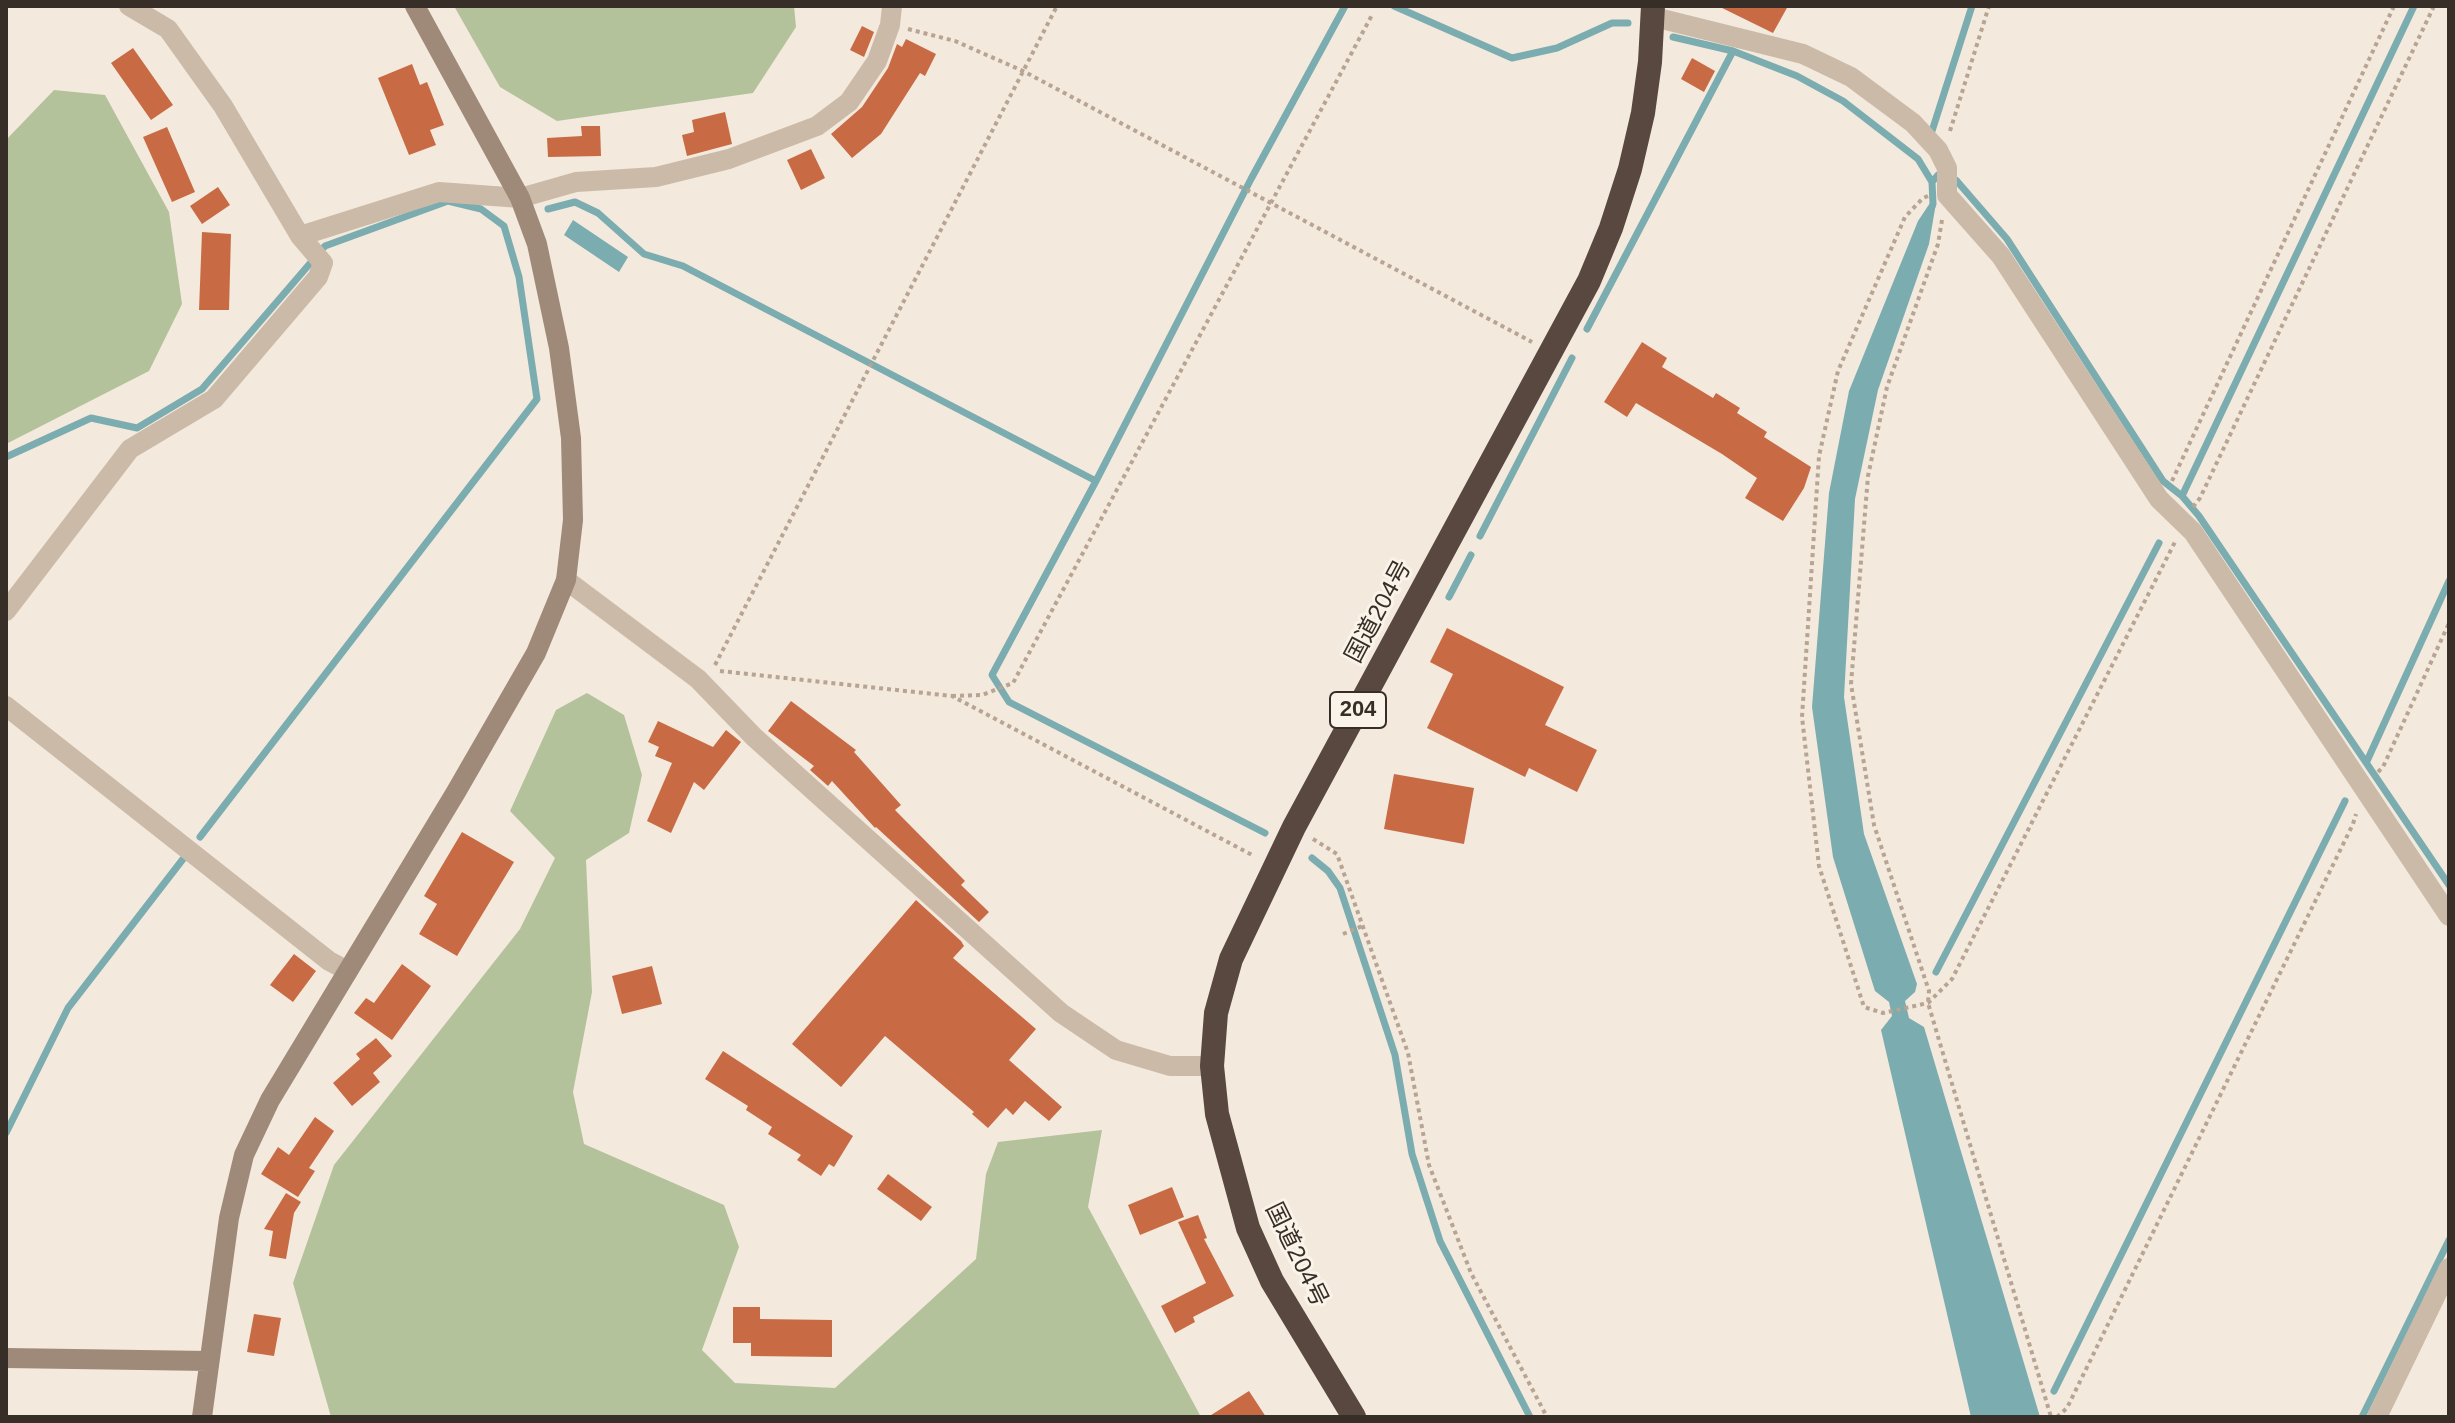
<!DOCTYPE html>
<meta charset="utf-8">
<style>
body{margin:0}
#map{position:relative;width:2455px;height:1423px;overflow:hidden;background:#f3e9dd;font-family:Arial,sans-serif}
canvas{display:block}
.frame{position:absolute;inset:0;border:8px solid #382e28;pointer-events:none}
</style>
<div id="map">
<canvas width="2455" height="1423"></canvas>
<div class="frame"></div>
</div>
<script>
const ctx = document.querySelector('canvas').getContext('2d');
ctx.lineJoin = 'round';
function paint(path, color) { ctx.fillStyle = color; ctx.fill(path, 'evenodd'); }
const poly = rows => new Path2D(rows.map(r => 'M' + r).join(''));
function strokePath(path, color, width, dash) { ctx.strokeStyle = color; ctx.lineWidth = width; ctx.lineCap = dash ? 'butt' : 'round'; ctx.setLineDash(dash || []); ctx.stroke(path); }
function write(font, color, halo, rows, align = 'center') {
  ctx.font = font + ' Arial,"Noto Sans JP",sans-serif'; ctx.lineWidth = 6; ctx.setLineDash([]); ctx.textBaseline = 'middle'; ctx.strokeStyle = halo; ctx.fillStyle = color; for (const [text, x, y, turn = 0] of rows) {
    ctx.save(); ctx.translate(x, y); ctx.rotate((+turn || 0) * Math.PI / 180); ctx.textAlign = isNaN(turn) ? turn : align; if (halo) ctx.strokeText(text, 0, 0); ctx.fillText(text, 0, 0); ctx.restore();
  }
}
paint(poly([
 [454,6,794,6,796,27,753,93,557,121,500,87],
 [54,90,105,95,169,212,182,304,149,371,6,444,6,140],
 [587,693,624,715,642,775,629,833,586,860,592,992,573,1092,584,1144,724,1205,739,1247,702,1350,735,1383,835,1388,976,1259,986,1174,998,1142,1102,1130,1088,1207,1201,1417,331,1417,293,1283,334,1165,520,929,555,858,510,811,556,710]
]), '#b4c29c');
paint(poly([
 [1936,203,1929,244,1878,390,1855,499,1844,697,1864,834,1917,984,1915,992,1905,1001,1909,1018,1924,1027,2040,1417,1971,1417,1881,1030,1892,1016,1889,1002,1875,991,1833,857,1812,707,1829,493,1849,391,1918,221,1928,206],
 [573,220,628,257,619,272,564,235]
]), '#7bacb0');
strokePath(poly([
 [1394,6,1512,58,1557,48,1612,23,1628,23],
 [1673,37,1733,51,1797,76,1843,101,1918,159,1932,182,1933,204,1930,211],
 [1932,131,1972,6],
 [1932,182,1938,175,1956,180,2007,239,2163,481,2182,496,2199,516,2449,885],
 [548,209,575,202,598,213,644,254,683,266,1096,481],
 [1587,329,1733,51],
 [6,457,91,418,137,428,202,389,325,246,448,201,481,209,504,226,519,277,537,399,200,837],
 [2182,496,2414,6],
 [1480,536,1572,358],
 [1449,597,1471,555],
 [2367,761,2449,581],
 [1265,833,1009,702,992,675,1096,481,1251,179,1345,6],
 [1312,858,1328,871,1340,888,1395,1055,1412,1154,1440,1241,1530,1417],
 [1936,972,2159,543],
 [6,1133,68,1008,183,859],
 [2054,1391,2345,801],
 [2362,1417,2449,1240]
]), '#7bacb0', 7);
paint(poly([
 [1718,6,1788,6,1773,33],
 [862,26,874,32,864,57,850,50],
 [906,39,936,54,925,76,920,73,881,134,852,158,831,134,862,107,888,68,897,44,902,47],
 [133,48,173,105,151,120,111,63],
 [1692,58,1715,71,1704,92,1681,79],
 [412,64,420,85,427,82,444,125,430,130,436,145,409,155,378,78],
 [725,112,732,144,687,156,682,135,694,132,692,120],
 [581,126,600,126,601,156,548,157,547,138,582,136],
 [167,127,195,192,172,202,143,137],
 [811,149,825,178,801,190,787,160],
 [218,187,230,205,202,224,190,206],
 [202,232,231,234,229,310,199,310],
 [1642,342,1667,358,1662,367,1713,398,1716,393,1740,408,1737,413,1767,432,1764,437,1811,467,1804,488,1783,521,1745,498,1757,478,1722,454,1636,403,1627,417,1604,402],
 [1447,628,1564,687,1545,725,1597,750,1577,792,1529,768,1525,777,1427,728,1453,674,1430,662],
 [791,701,856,750,854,752,901,805,895,810,965,881,961,885,989,912,979,922,876,827,875,828,832,781,828,786,810,770,814,766,768,731],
 [658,721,713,747,726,730,741,742,704,790,694,782,671,833,647,821,672,763,655,756,659,747,648,742],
 [1394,774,1474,788,1464,844,1384,829],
 [462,832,514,862,457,956,419,934,437,904,424,896],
 [916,900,961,941,964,946,953,958,1036,1029,1009,1060,1062,1107,1049,1121,1025,1101,1013,1115,1006,1108,988,1128,972,1114,974,1112,885,1036,841,1087,792,1044],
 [294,954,316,971,293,1002,270,985],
 [402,964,431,986,392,1040,354,1013,366,998,374,1003],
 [652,966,662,1004,622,1014,612,976],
 [376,1038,392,1056,373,1073,380,1082,352,1106,333,1083,360,1059,356,1054],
 [723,1051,853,1136,834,1167,829,1164,821,1176,797,1160,801,1155,768,1134,772,1127,746,1110,748,1106,705,1079],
 [315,1117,334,1131,309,1168,315,1171,298,1197,261,1174,278,1147,289,1155],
 [888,1174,932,1207,921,1221,877,1189],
 [1172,1187,1184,1217,1140,1235,1128,1205],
 [286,1193,301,1202,294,1213,286,1259,269,1256,273,1231,264,1229],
 [1198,1215,1207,1238,1204,1239,1234,1296,1193,1317,1195,1322,1175,1333,1161,1306,1206,1283,1178,1222],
 [733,1307,760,1307,760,1319,832,1320,832,1357,751,1356,751,1343,733,1343],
 [254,1314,281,1318,274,1356,247,1352],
 [1249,1391,1266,1417,1208,1417]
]), '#c86b45');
strokePath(poly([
 [908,29,955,41,1023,71,1532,342],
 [1950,131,1989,6],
 [1928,196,1923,198,1905,217,1838,371,1819,456,1802,717,1819,866,1864,1007,1883,1013,1928,1003,1952,979,2175,542],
 [1942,220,1938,244,1887,387,1868,476,1851,684,1874,825,1929,991,1928,1003,2051,1417],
 [2172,481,2394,6],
 [2193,507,2200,498,2434,6],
 [715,665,1057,6],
 [720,671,952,696,1254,856],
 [952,696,982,695,1013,683,1372,15],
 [2378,772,2383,767,2449,623],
 [1313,839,1337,854,1408,1053,1429,1165,1471,1273,1547,1417],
 [1343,934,1365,925],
 [2057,1417,2067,1408,2353,824,2356,814]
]), '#b7a492', 4, [4, 4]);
strokePath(poly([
 [1654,17,1803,54,1851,77,1913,123,1938,150,1947,168,1947,195,2001,256,2159,499,2193,532,2449,916],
 [300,236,439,192,520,198,576,182,656,177,729,159,817,126,849,102,877,61,890,25,892,6],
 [566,580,698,679,754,737,1061,1013,1116,1050,1170,1066,1212,1066],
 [6,611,130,449,214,399,318,277,323,263,300,236,223,106,168,29,129,6],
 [6,706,329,961,348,971],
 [2377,1417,2449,1268]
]), '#cbbaa8', 20);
strokePath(poly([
 [6,1358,209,1361],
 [202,1417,229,1218,244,1155,270,1100,456,792,536,653,566,580,573,520,571,438,559,348,537,244,520,198,415,6]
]), '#9f8979', 20);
strokePath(poly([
 [1354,1417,1272,1281,1248,1228,1217,1114,1212,1066,1216,1013,1231,959,1294,827,1589,281,1611,228,1630,169,1643,113,1650,62,1653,6]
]), '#59483f', 24);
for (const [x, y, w] of [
 [1358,710,56]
]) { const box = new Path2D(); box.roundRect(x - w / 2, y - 18, w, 36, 6); ctx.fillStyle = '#faf3e9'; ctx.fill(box); strokePath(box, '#382e28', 2); }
write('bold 22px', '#382e28', null, [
 ["204",1358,710]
]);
write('24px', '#382e28', '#faf3e9', [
 ["国道204号",1379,612,-62],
 ["国道204号",1296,1255,64]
]);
</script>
